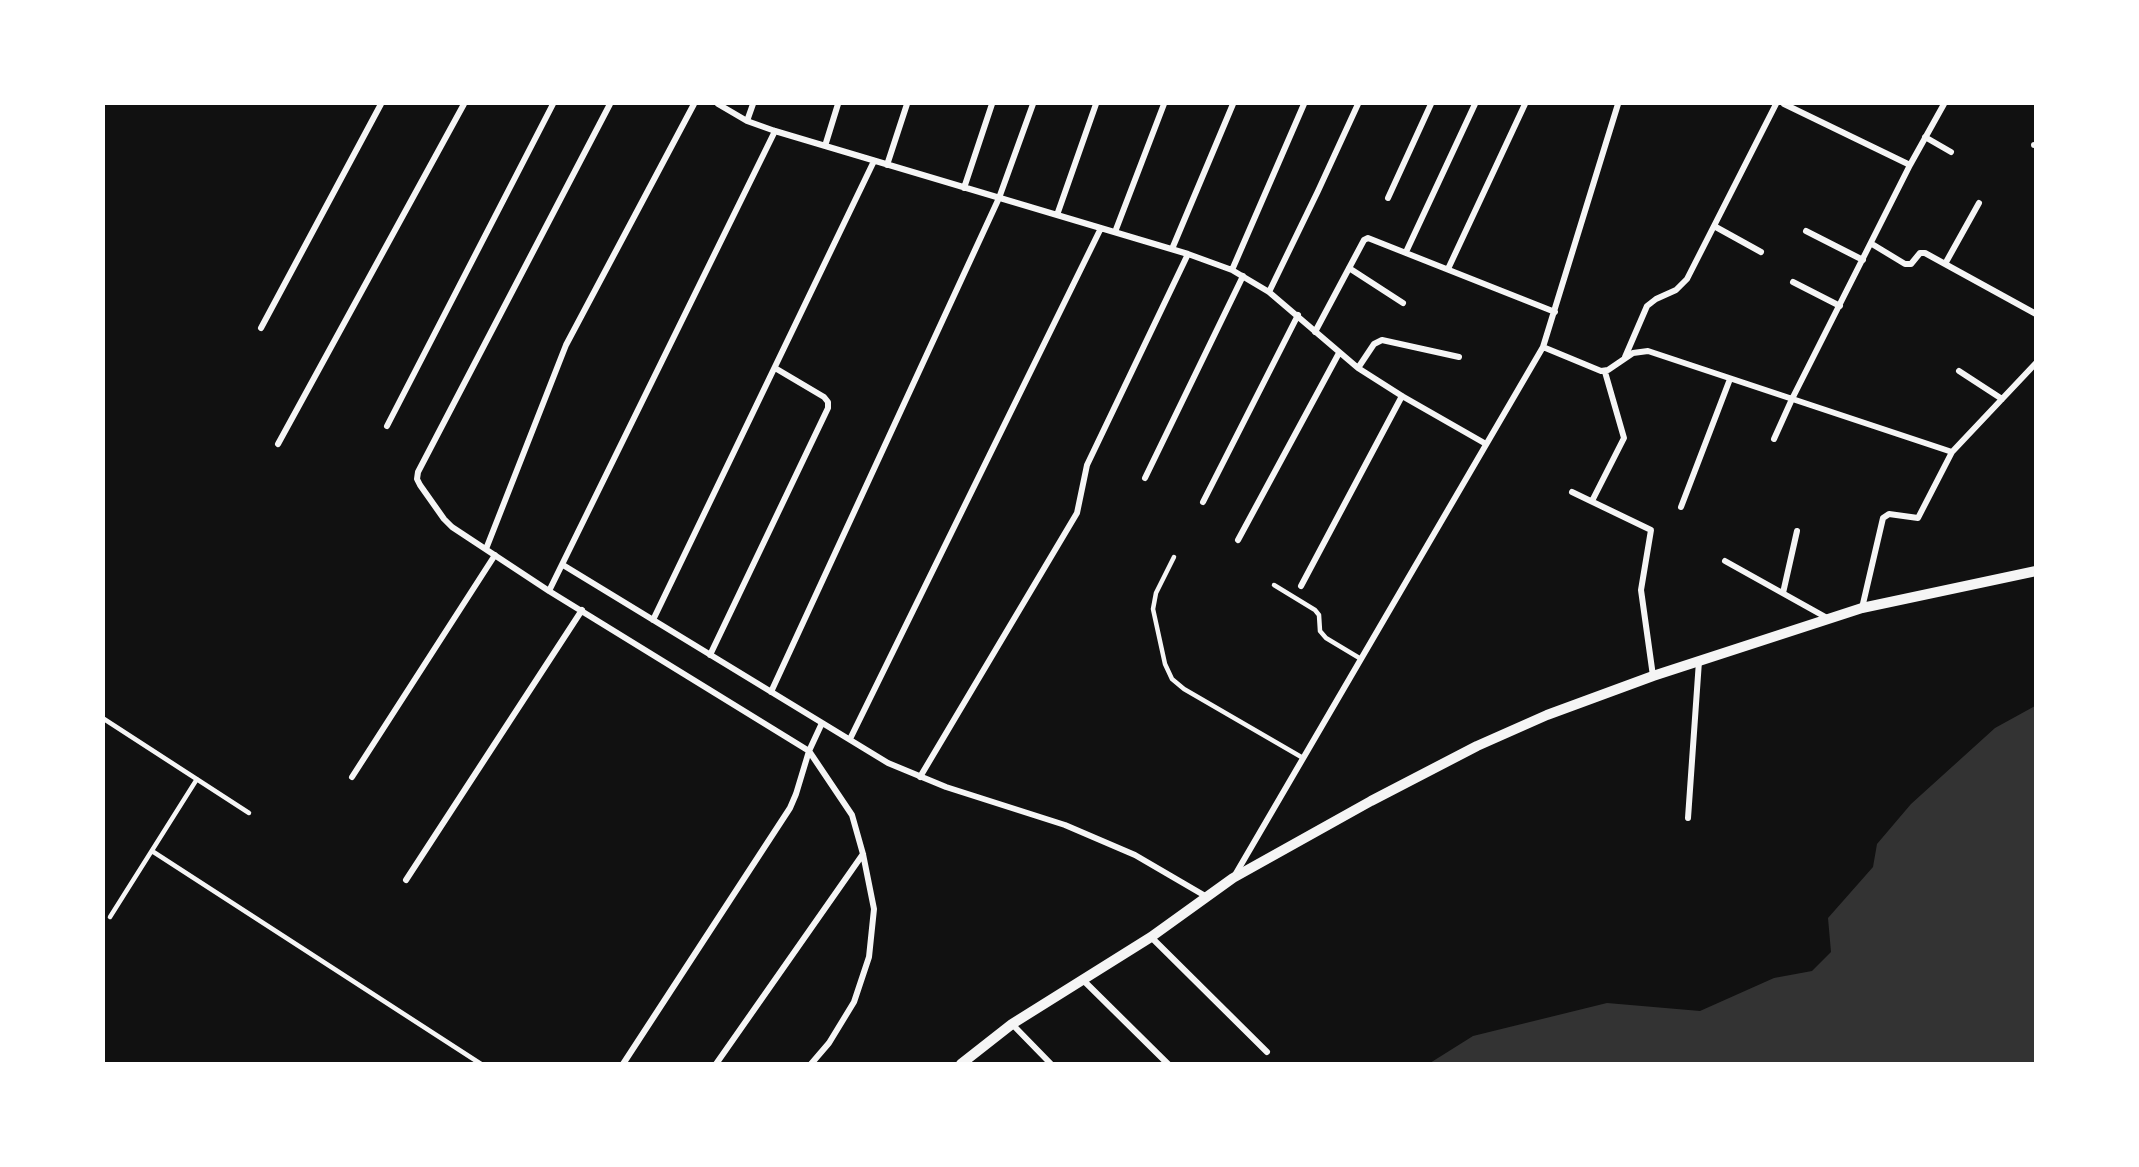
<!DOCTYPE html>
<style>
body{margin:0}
#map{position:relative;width:2139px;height:1167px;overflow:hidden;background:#111;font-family:"Titillium Web",sans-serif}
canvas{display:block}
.frame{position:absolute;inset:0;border:105px solid #fff;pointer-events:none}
</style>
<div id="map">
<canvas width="2139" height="1167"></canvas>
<div class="frame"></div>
</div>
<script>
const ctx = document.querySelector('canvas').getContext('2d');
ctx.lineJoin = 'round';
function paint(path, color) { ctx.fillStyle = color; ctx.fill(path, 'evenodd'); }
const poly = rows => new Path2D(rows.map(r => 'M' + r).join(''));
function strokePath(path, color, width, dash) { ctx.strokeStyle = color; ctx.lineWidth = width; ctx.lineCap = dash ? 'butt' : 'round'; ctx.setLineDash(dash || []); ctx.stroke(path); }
paint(poly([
 [2035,706,2035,1063,1430,1063,1473,1036,1607,1003,1700,1011,1774,978,1812,971,1831,952,1828,918,1873,867,1877,844,1911,804,1995,728]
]), '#333');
strokePath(poly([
 [1174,557,1156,593,1153,609,1165,664,1172,679,1184,689,1303,758],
 [1274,585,1315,610,1319,615,1320,631,1326,638,1361,659],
 [104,719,249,813],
 [152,851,481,1064],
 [110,917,197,779]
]), '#f5f5f5', 4.5);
strokePath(poly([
 [610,104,418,472,417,479,420,485,444,519,452,527,549,591,809,751,852,815,863,854,874,909,869,957,854,1002,829,1043,811,1064],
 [718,104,747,121,775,131,1188,254,1232,270,1269,292,1358,368,1402,396,1486,444],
 [1784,104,1910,165],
 [747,121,753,104],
 [1925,137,1951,152],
 [2034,145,2036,145],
 [825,146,838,104],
 [887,165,907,104],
 [964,188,992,104],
 [1388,198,1431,104],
 [1057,215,1096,104],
 [1714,226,1761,252],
 [1806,231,1863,260],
 [1115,232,1164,104],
 [1872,244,1905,264,1911,264,1920,253,1925,253,2036,314],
 [1172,249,1233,104],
 [1406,252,1475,104],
 [1945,264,1979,203],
 [1349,268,1403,303],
 [1448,269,1525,104],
 [1232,270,1304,104],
 [1793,282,1840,306],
 [1269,292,1318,191,1358,104],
 [261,328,381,104],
 [1315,332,1364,240,1368,238,1555,312],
 [1543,347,1601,371,1608,370,1633,353,1648,351,1952,452],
 [1625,357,1647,306,1656,299,1676,290,1687,279,1776,104],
 [1358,368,1374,344,1382,340,1459,357],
 [1959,371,2002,399],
 [387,426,553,104],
 [1774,439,1792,399,1910,165,1944,104],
 [278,444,464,104],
 [1145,478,1243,276],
 [1572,492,1651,530,1641,590,1653,676],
 [1592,501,1624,438,1605,372],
 [1203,502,1298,315],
 [1681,507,1730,379],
 [1238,540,1339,353],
 [486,549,566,345,694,104],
 [1725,561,1829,619],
 [563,565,888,763,946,787,1065,825,1135,855,1207,897],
 [1301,586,1402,396],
 [549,591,775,131],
 [1783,593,1797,531],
 [1862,608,1883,518,1889,514,1918,518,1952,452,2036,363],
 [653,620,874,161],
 [710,655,828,408,828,402,824,397,775,368],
 [771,692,999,198,1033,104],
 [850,739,1101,228],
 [352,777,495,555],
 [920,777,1077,513,1087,465,1188,254],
 [1688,818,1699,661],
 [1235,875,1543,347,1618,104],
 [406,880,582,610],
 [1151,937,1267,1052],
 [1083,980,1168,1064],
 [1012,1024,1051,1064],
 [623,1064,790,808,796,794,809,751,822,723],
 [716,1064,863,854]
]), '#f5f5f5', 6);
strokePath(poly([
 [961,1064,1012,1024,1151,937,1233,878,1371,801,1477,746,1547,715,1653,676,1862,608,2036,571]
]), '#f5f5f5', 10);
</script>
